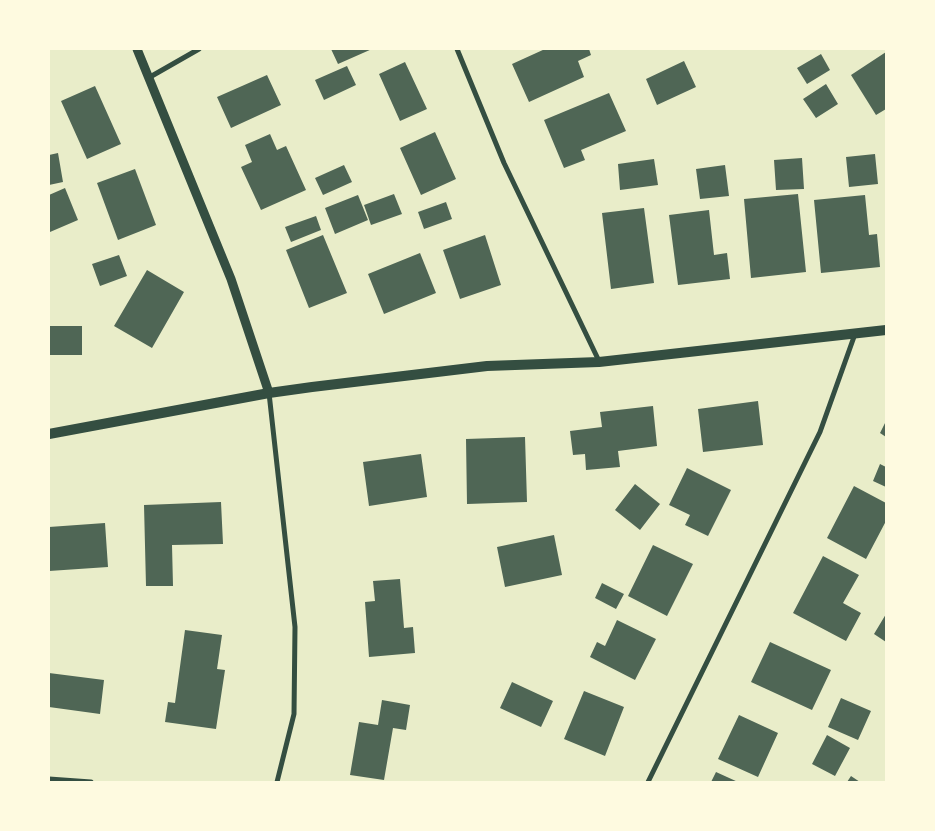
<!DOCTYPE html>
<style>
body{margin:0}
#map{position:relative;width:935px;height:831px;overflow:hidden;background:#e9edc9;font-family:Quicksand,sans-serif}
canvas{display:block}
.frame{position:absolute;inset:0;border:50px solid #fefae0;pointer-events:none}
</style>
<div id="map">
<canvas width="935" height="831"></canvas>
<div class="frame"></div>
</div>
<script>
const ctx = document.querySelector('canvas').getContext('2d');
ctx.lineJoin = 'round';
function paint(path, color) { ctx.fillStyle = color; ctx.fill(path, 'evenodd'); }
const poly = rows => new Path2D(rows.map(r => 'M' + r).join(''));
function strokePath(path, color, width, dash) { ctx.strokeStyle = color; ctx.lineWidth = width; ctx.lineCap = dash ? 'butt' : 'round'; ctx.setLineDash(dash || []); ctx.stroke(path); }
paint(poly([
 [331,49,372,49,338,64],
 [545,49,589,49,591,55,578,61,584,77,529,102,512,64],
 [886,52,886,109,876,115,851,75],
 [821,54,830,70,807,84,797,68],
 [684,61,696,87,657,105,646,79],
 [405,62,427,109,400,121,379,74],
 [347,66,356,85,324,100,315,80],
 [267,75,281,105,231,128,217,97],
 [826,84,838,104,816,118,803,99],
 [95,86,121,144,87,159,61,101],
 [609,93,626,131,581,150,585,160,564,168,544,120],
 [435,132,456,179,421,195,400,148],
 [270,134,277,150,286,146,306,190,261,210,241,167,252,162,245,145],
 [58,153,63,182,49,185,49,155],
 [875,154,878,184,849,187,846,157],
 [802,158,804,189,776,190,774,160],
 [654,159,658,185,620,190,618,164],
 [344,165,352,182,323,195,315,178],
 [725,165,729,196,700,199,696,169],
 [135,169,156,225,118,240,97,183],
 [65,188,78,220,50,232,49,195],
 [394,194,402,214,371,225,364,205],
 [798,194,806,272,751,278,744,199],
 [358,195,368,220,335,234,325,208],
 [865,195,869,235,877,234,880,267,821,273,814,200],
 [446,202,452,219,424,229,418,212],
 [644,208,654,283,611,289,602,213],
 [709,210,714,255,727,253,730,279,678,285,669,215],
 [316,216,321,230,291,242,285,227],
 [323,235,347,293,309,308,286,250],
 [485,235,501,285,460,299,443,250],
 [420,253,436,293,384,314,368,274],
 [119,255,127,276,100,286,92,264],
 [147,270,184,292,152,348,114,326],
 [49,326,82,326,82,355,49,355],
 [758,401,763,445,703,452,698,409],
 [653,406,657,446,618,451,620,467,586,470,585,454,573,455,570,431,602,427,600,412],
 [886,421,886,437,880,433],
 [525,437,527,502,467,504,466,439],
 [421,454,427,497,369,506,363,462],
 [880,464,886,467,886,487,873,481],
 [687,468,731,490,708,536,685,525,690,515,669,505],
 [635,484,660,504,640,530,615,510],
 [854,486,886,503,886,521,866,559,827,538],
 [221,502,223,544,172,545,173,586,146,586,144,505],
 [105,523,108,567,49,571,49,527],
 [554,535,562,575,505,587,497,547],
 [653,545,693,564,667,616,628,596],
 [823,556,859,575,843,603,861,613,846,641,793,613],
 [400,579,404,628,413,627,415,653,369,657,365,602,375,601,373,581],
 [602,583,624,594,616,609,595,598],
 [886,614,886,642,874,634],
 [617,620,656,639,635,680,590,657,597,642,605,646],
 [185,630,222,635,217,669,225,670,216,729,165,722,168,702,175,703],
 [770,642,831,670,812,710,751,682],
 [49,673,104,680,100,714,49,707],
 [512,682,553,701,541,727,500,708],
 [584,691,624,707,605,756,564,739],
 [841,698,871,711,858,740,828,727],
 [382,700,410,705,406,730,393,728,384,780,350,775,359,722,378,725],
 [739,715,778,733,758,777,718,759],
 [827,735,850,748,835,776,812,764],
 [716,772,738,782,711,782],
 [851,776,860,782,847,782]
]), '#4f6655');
strokePath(poly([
 [457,49,504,163,599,361],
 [150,77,199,49],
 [269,393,295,627,294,714,277,782],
 [49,779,91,782],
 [648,782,820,432,855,334]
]), '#344e41', 5);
strokePath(poly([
 [137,49,231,279,269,393]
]), '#344e41', 9);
strokePath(poly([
 [49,434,269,393,312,387,487,366,599,362,886,330]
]), '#344e41', 10);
</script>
